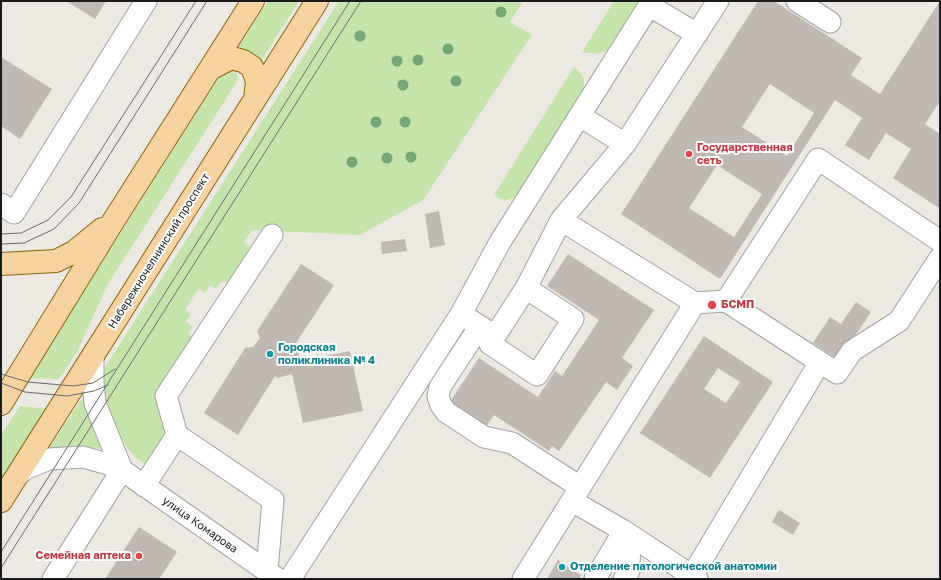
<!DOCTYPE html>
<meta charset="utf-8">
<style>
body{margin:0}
#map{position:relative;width:941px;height:580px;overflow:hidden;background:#ece9e2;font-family:"Golos Text",sans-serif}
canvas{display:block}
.frame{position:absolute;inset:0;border:2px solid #1b1b1b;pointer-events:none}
</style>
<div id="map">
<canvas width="941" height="580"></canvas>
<div class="frame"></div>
</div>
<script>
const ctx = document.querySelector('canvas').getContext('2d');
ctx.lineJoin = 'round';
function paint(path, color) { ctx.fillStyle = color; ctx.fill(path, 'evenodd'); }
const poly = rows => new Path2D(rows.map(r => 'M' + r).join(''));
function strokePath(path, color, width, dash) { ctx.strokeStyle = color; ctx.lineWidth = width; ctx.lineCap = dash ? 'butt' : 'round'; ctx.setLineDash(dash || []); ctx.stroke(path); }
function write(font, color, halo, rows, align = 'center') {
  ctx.font = font + ' "Golos Text",sans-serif'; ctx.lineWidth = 4; ctx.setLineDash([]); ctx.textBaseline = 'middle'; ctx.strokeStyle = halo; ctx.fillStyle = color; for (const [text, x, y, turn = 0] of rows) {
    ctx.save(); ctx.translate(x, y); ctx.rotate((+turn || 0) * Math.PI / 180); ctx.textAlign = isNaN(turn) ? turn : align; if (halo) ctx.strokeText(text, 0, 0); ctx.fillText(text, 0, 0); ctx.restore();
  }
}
paint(poly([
 [268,1,299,1,258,66,235,52],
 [339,1,523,1,510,22,532,35,423,200,360,235,252,230,244,242,250,247,228,283,222,281,216,289,210,285,205,293,198,289,185,310,191,314,186,322,193,327,188,334,193,337,157,394,170,440,148,466,136,458,128,449,115,428,104,396,102,372],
 [614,1,641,1,610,50,597,54,582,52],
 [574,67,580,72,584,79,584,93,520,194,514,198,507,200,500,199,494,195],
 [225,68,236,70,238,80,108,284,77,352,59,379,29,378],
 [88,399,104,449,83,447,64,447,47,452,80,401],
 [20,406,48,409,1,483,1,435]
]), '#c5e4aa');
paint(poly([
 [66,1,106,1,95,19],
 [758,1,774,1,862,58,851,75,880,94,940,1,940,101,925,124,940,134,940,206,939,208,893,178,911,149,886,133,869,160,845,145,862,118,835,100,720,279,621,214],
 [770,84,814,113,787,156,742,127],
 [717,165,762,194,734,237,689,208],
 [1,57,52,89,20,139,1,126],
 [439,211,445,245,430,248,425,214],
 [405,239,407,251,382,254,381,242],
 [568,254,654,310,622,358,633,366,617,390,606,382,559,451,552,446,549,451,494,415,486,427,449,403,479,358,538,397,555,371,562,376,599,320,547,286],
 [301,264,334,285,294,346,297,348,301,361,350,351,363,411,303,423,292,374,278,378,275,376,238,435,204,413,245,348,253,347,260,338,257,331],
 [856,302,871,312,839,360,813,343,830,317,841,324],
 [704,336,773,382,710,478,640,433],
 [718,368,740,382,726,403,704,389],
 [779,510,800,523,793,535,772,522],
 [139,527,177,552,159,579,105,579],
 [558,560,581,575,579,579,547,579]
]), '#c0b8b2');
const minor = poly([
 [797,1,830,22],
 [650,6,697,34],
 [580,116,625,144],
 [1,204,14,213,146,1],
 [561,220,625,144,718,1],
 [726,301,837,373,852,351,899,321,940,258],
 [461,314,495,336,526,288,561,220,695,303,726,301,818,159,940,241],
 [480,326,440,387,438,396,441,405,446,412,484,437,512,443,580,487],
 [495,336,490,344,537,375,573,319,526,288],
 [93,355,93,383,95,403,122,470],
 [177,435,273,500,267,571],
 [16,477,25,469,49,459,83,457,108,464,122,470,278,579],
 [144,486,177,435,166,396,272,235],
 [572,501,624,531,697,579],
 [692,576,820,362],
 [53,579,122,470],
 [290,579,461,314,500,242,652,1],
 [523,579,695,303],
 [595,579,624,531],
 [624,579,629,571,630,535]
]);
const major = poly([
 [210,69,231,58,243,61,252,67,257,81,255,99],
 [1,264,56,261,74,252,102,229],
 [1,404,114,220,253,1],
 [1,501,317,1]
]);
strokePath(minor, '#a2a2a2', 23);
strokePath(major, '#8a6309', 24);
strokePath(minor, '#fff', 21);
strokePath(major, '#f5d29e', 22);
strokePath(poly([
 [1,234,21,233,48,220,71,197,196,1],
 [1,244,24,243,54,229,79,203,207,1],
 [1,374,28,382,73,386,93,383,115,369],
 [1,383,25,392,67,396,94,391,108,385],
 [1,552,350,1],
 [1,568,361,1]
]), '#696969', 1);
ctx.fillStyle = '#74a776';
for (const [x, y] of [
 [501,12],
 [360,36],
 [448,49],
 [418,60],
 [397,61],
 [456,81],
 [403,85],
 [376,122],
 [405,122],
 [411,157],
 [387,158],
 [352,162]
]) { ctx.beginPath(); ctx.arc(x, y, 5.5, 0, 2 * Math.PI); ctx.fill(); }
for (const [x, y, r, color] of [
 [689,154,4,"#e0444e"],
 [712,305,5,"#e0444e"],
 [270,354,4,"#0f9aa8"],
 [139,556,4,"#e0444e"],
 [562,567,4,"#0f9aa8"]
]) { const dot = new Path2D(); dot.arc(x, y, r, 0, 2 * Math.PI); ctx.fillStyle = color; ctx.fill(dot); strokePath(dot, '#fff', 1.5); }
write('bold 11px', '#be3a42', '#fff', [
 ["Государственная",697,148],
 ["сеть",697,161],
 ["БСМП",721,305],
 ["Семейная аптека",131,556,"right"]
], 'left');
write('11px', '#1b1b1b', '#fff', [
 ["Набережночелнинский проспект",159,251,-58],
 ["улица Комарова",200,525,35]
]);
write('bold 11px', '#0d838f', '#fff', [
 ["Городская",278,348],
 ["поликлиника № 4",278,361],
 ["Отделение патологической анатомии",570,567]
], 'left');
</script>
